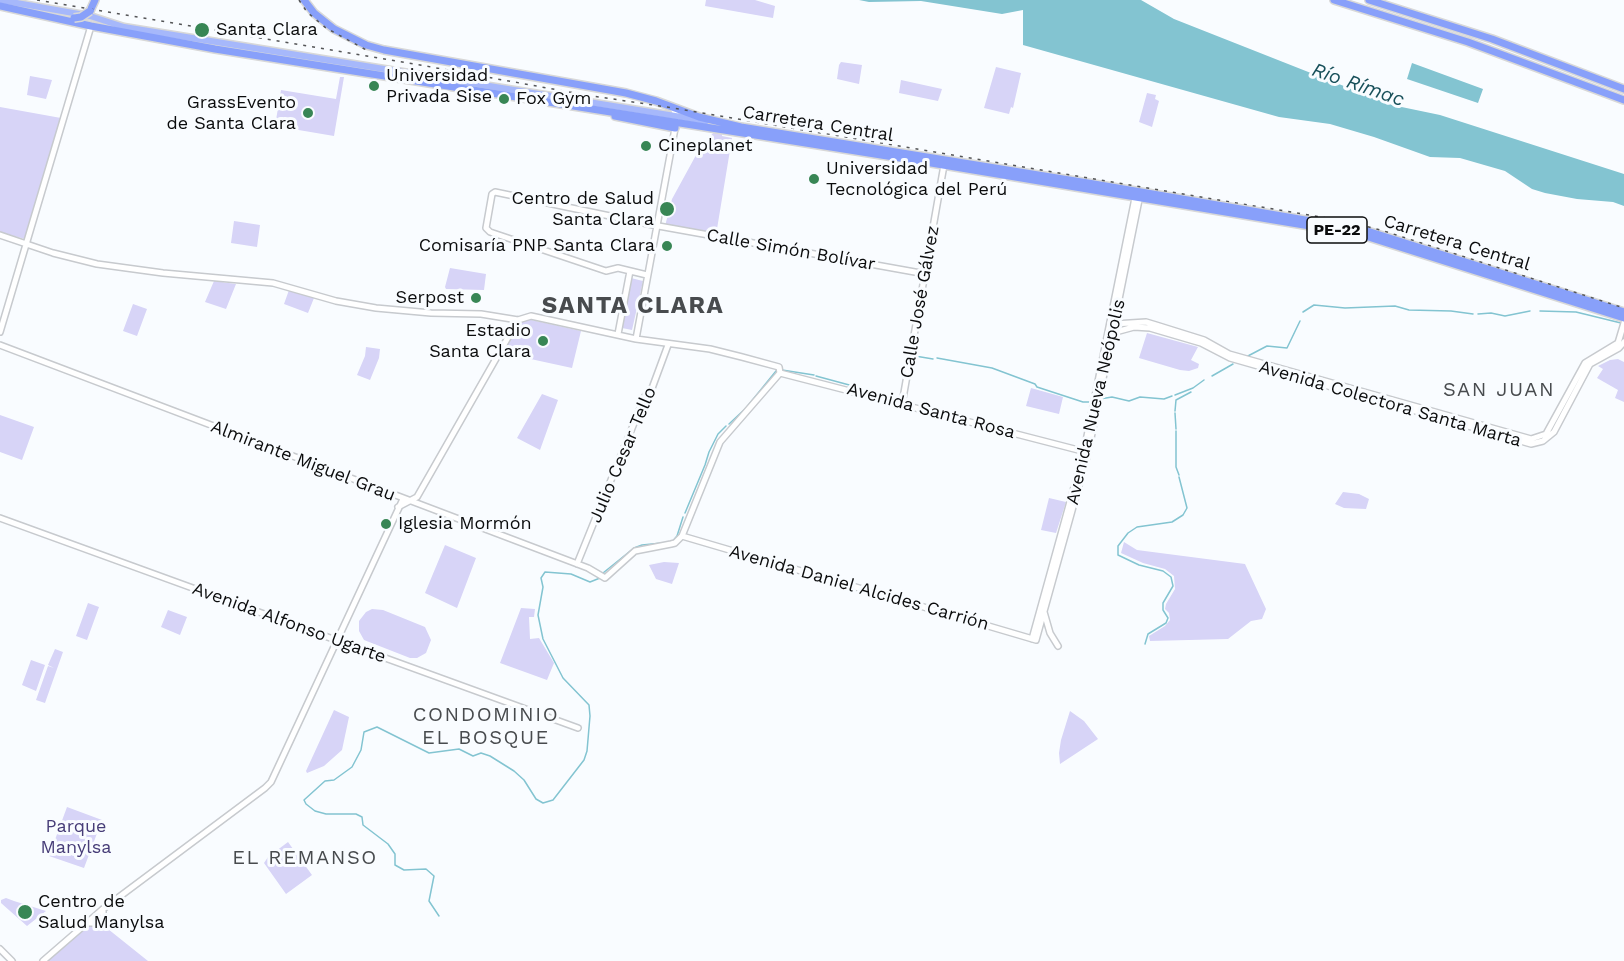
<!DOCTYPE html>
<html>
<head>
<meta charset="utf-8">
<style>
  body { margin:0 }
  canvas { display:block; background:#f9fcff }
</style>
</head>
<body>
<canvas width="1624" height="961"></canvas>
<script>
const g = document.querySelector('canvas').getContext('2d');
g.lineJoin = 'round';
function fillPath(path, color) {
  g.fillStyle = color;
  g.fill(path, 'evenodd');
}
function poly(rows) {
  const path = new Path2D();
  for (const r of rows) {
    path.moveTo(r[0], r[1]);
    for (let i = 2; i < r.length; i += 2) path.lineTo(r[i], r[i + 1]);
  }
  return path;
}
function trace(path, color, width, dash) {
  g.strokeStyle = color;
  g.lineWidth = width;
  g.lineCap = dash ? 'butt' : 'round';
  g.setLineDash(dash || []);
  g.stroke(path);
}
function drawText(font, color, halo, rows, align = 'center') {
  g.font = font + ' "Work Sans",sans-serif';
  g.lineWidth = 6;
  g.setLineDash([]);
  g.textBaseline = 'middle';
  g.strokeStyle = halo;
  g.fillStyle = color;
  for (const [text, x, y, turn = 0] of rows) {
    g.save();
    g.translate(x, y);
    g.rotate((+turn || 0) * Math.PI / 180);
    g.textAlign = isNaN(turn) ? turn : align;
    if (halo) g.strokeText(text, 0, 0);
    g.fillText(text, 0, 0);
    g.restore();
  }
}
fillPath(poly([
  [706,0,755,0,775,6,773,18,705,6],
  [841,62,862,65,859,84,837,79,839,65],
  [996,67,1021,73,1013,108,1011,107,1009,114,984,108],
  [30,76,52,80,46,99,27,95],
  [340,77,344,77,334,136,275,126,281,90,336,99],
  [901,80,942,89,938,101,899,93],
  [1147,93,1156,95,1155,99,1159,101,1152,127,1139,122],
  [0,107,61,118,25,239,0,232],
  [715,131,722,132,722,136,732,138,716,235,665,226,672,199,701,146],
  [234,221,260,225,257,247,231,243],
  [450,268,486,274,484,290,446,289,445,287],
  [631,278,643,281,632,330,622,328],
  [214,281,236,284,226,309,205,302],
  [289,290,314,298,308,313,284,304],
  [133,304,147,309,137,336,123,331],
  [527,319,581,331,572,368,503,353,502,351,518,324],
  [1147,333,1198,347,1191,360,1199,364,1198,368,1189,371,1180,370,1139,358],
  [366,347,380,349,379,358,370,380,357,375,365,356],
  [1618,359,1624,362,1624,402,1615,398,1618,390,1597,378,1603,369,1598,366,1610,360],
  [1031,388,1063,397,1059,414,1026,406],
  [542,394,558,400,540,450,517,438],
  [0,415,34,427,22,460,0,452],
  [1343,492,1359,494,1369,499,1366,509,1344,508,1335,504],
  [1049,498,1066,502,1056,533,1041,530],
  [1124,542,1137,550,1245,564,1266,609,1262,619,1251,621,1228,639,1150,641,1149,636,1165,626,1170,620,1169,613,1165,609,1166,604,1175,589,1174,576,1165,569,1143,563,1121,553],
  [445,545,476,558,457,608,425,593],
  [664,562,679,563,672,584,656,579,649,565],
  [88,603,99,607,87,640,76,636],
  [521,608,535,609,534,617,529,617,530,639,539,638,554,663,547,680,500,663],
  [372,609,383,610,425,627,431,640,426,653,417,658,410,658,364,640,359,631,359,621,366,612],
  [168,610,187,617,180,635,161,627],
  [55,649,63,652,45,703,36,700,48,666,54,668,48,665],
  [31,660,45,665,36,691,22,685],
  [334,710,349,717,342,750,324,766,307,773,306,771],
  [1070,711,1084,721,1098,739,1060,764,1059,753,1061,740],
  [67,807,102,820,84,868,49,856],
  [288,842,312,875,286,894,264,863,268,857],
  [6,898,14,901,46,911,27,926,1,903,1,900],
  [86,925,103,925,148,961,46,961,54,953,60,951,60,948]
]), '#d7d4f7');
fillPath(poly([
  [859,0,1141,0,1174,19,1392,105,1440,115,1624,174,1624,206,1613,202,1577,199,1545,193,1532,189,1505,171,1460,158,1430,157,1374,137,1330,124,1279,117,1023,45,1023,10,1002,14,921,1,869,2],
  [1412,63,1483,89,1478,103,1407,79]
]), '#83c4d1');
trace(poly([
  [1540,311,1576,312,1621,323],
  [1303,312,1314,305,1345,308,1395,306,1409,310,1451,311,1473,314],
  [1478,314,1491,313,1505,316,1530,311],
  [1246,357,1267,346,1287,348,1300,321],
  [937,358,992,368,1035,384,1037,387,1083,402,1093,402],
  [912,360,915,356,933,359],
  [782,370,814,375],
  [816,376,853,386],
  [1212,376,1233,364],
  [856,387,901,400],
  [1175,395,1193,388,1204,380],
  [1100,399,1112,397,1129,401,1140,397,1164,399,1172,396],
  [905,401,909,376],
  [1175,411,1176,400,1191,392],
  [1175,413,1176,429],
  [729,424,746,408,776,371],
  [1176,431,1176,467,1179,475],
  [685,513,705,465,709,452,718,434,726,426],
  [603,573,634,548,642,545,672,542,677,536,683,517],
  [1145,644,1148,634,1166,623,1168,618,1163,610,1163,603,1173,586,1171,577,1163,571,1139,565,1118,555,1118,546,1128,533,1137,527,1172,522,1183,515,1187,508,1179,477],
  [439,916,429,901,434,876,426,869,404,870,395,865,395,854,388,844,363,825,362,817,356,814,326,814,315,811,306,804,304,800,325,781,334,780,352,767,361,750,364,732,377,727,429,753,459,749,473,756,481,753,490,756,514,771,524,780,536,799,543,803,553,800,584,760,587,751,590,716,589,705,563,678,543,639,538,615,543,587,541,578,545,572,571,574,590,582,600,578]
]), '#83c4d1', 1.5);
const tertiary = poly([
  [0,235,53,253,97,264,163,273,273,283,336,301,376,308,431,313,481,314,518,320,531,316,636,339,710,349,742,357,779,367,780,373],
  [647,275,618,268,606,271,490,232,486,228,492,194,495,192,653,225,926,274],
  [1114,324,1146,322,1156,325,1204,340,1229,354,1531,439,1546,434,1585,363,1618,343,1624,323],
  [0,332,91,26],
  [1112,333,1134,327,1150,328,1201,343,1230,358,1531,444,1543,441,1554,432,1590,364,1619,348,1624,342],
  [618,334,630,271],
  [636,339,676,123,677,117,673,108],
  [0,345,588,568,605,578,635,551,671,544,675,543,682,536,720,442,780,373],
  [780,373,1086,452],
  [902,404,944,165],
  [398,507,417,497,518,320],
  [0,518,578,728],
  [682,536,1036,640,1088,453,1140,195],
  [577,564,645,396,649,395,651,391,668,345],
  [1044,612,1050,633,1058,646],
  [1032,639,1084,451,1136,193],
  [88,923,103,923,103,909],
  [0,949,12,961],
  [43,961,103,909,265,788,271,782,403,499]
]);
const primary = poly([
  [0,0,90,16,124,27,706,121]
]);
const trunk = poly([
  [304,0,314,13,334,29,366,45,384,50,626,93,656,101,699,117,741,127,1094,184,1364,230,1624,312],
  [1334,0,1468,42,1624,100],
  [1369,0,1492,39,1624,89],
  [0,6,91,26,215,49,925,162,1334,230,1362,235,1624,318],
  [90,11,95,0],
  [615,116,675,128]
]);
trace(tertiary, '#c7cace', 8);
trace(primary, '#d8d8d8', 9);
trace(trunk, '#d8d8d8', 10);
trace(tertiary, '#fff', 5);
trace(primary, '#a6b8fb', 6);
trace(trunk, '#88a0fa', 7);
trace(poly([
  [37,0,420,65,586,95,673,108,1350,222,1384,231,1624,308],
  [299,0,307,12,326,28,370,52]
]), '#545557', 1.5, [3, 6]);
const trunkBridge = poly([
  [74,18,81,17,90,11]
]);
trace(trunkBridge, '#d8d8d8', 10, []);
trace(trunkBridge, '#88a0fa', 7);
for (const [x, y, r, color] of [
  [202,30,8,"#388655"],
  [374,86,6,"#388655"],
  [504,99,6,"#388655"],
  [308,113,6,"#388655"],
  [646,146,6,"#388655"],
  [814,179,6,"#388655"],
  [667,209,8,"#388655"],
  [667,246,6,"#388655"],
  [476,298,6,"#388655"],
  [543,341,6,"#388655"],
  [386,524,6,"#388655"],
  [25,912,8,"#388655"]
]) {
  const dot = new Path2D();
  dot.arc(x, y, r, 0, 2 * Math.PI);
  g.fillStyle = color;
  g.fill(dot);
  trace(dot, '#f9fcff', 2);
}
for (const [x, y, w] of [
  [1337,230,60]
]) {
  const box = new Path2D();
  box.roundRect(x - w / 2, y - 13, w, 26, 4.5);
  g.fillStyle = '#f9fcff';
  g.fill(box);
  trace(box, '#0b0c0d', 1.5);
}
drawText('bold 16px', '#0b0c0d', null, [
  ["PE-22",1337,230]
]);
drawText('18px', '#0b0c0d', '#f9fcff', [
  ["Santa Clara",216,30],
  ["Universidad",386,76],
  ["Privada Sise",386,97],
  ["Fox Gym",516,99],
  ["GrassEvento",296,103,"right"],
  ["de Santa Clara",296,124,"right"],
  ["Cineplanet",658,146],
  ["Universidad",826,169],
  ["Tecnológica del Perú",826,190],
  ["Centro de Salud",654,199,"right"],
  ["Santa Clara",654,220,"right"],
  ["Comisaría PNP Santa Clara",655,246,"right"],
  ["Serpost",464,298,"right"],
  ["Estadio",531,331,"right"],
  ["Santa Clara",531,352,"right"],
  ["Iglesia Mormón",398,524],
  ["Centro de",38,902],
  ["Salud Manylsa",38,923]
], 'left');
drawText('18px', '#0b0c0d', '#f9fcff', [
  ["Carretera Central",818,124,9],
  ["Carretera Central",1457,243,17],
  ["Calle Simón Bolívar",791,250,10],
  ["Calle José Gálvez",920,302,-80],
  ["Avenida Nueva Neópolis",1096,402,-77],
  ["Avenida Colectora Santa Marta",1390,404,16],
  ["Avenida Santa Rosa",931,411,15],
  ["Julio Cesar Tello",623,455,-67],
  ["Almirante Miguel Grau",303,461,21],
  ["Avenida Daniel Alcides Carrión",859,588,16],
  ["Avenida Alfonso Ugarte",289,623,20]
]);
drawText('18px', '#473d78', '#f9fcff', [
  ["Parque",76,827],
  ["Manylsa",76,848]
]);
drawText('italic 20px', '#18505a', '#f9fcff', [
  ["Río Rímac",1358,85,19]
]);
g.letterSpacing = '1.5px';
drawText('20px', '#484b4e', '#f9fcff', [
  ["SAN JUAN",1499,390],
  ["CONDOMINIO",486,715],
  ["EL BOSQUE",486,738],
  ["EL REMANSO",305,858]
]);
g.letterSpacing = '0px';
g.letterSpacing = '1.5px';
drawText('bold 24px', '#484b4e', '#f9fcff', [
  ["SANTA CLARA",633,306]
]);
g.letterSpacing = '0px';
</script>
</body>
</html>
